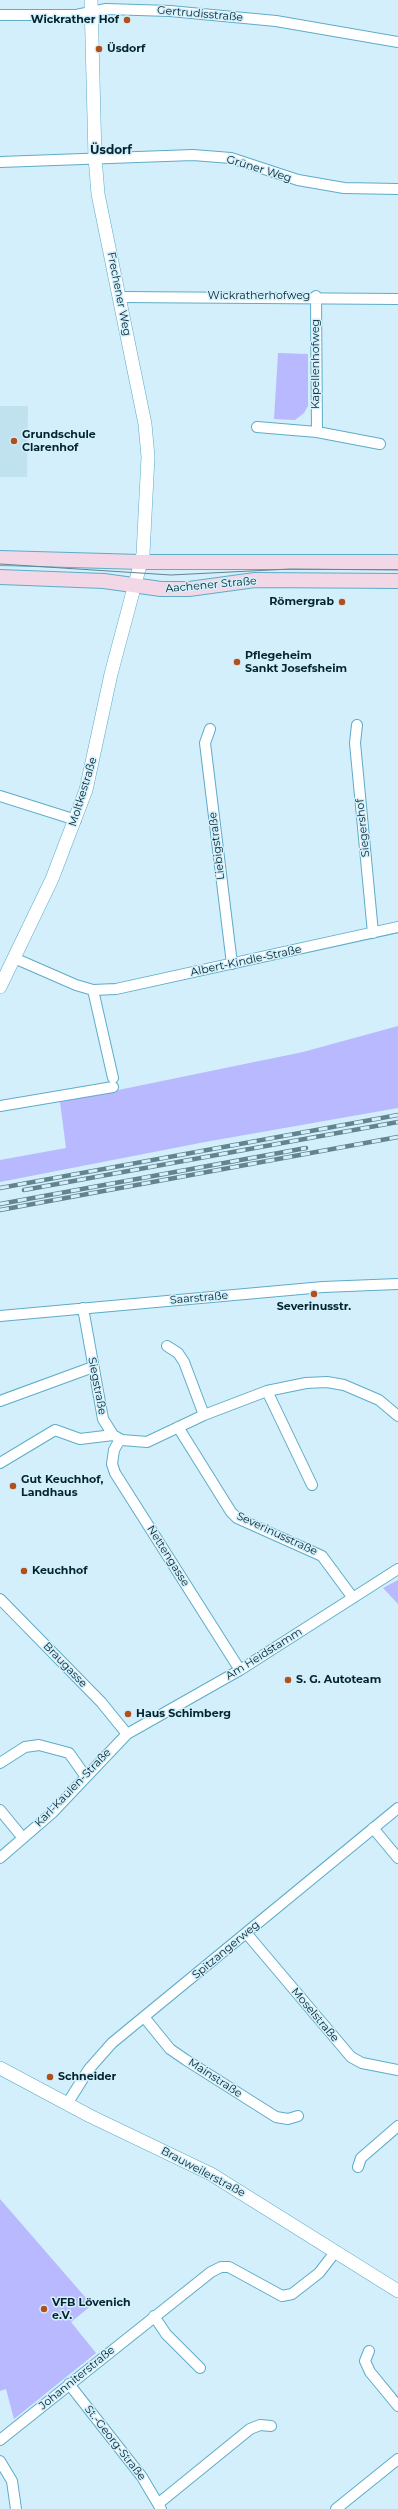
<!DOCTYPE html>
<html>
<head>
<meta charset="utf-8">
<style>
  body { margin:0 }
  canvas { display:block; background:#d2effb }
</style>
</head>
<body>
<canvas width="398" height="2509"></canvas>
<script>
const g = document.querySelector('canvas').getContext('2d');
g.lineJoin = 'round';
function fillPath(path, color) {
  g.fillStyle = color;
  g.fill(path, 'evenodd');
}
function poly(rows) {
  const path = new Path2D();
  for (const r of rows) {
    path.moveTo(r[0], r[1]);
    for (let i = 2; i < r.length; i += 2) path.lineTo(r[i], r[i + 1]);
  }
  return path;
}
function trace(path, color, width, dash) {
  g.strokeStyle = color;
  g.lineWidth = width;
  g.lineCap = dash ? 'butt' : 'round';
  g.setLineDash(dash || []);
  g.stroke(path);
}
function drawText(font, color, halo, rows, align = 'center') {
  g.font = font + ' Montserrat,sans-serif';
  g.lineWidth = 3;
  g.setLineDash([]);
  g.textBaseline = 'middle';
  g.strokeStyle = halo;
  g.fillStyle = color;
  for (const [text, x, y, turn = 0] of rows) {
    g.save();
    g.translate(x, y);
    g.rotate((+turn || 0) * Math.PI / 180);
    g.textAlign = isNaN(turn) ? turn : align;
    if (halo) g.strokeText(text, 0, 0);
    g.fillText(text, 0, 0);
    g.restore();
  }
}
fillPath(poly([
  [0,406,28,406,27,477,0,477]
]), '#c0e1ee');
fillPath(poly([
  [278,353,308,354,308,406,304,413,295,420,274,419],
  [398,1026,398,1108,205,1142,0,1182,0,1160,66,1148,60,1102,303,1052],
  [398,1580,398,1604,383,1588],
  [0,2199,92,2305,71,2322,96,2353,14,2419,6,2389,0,2391]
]), '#b9b9ff');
const minor = poly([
  [0,15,76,15,106,9,170,11,276,21,398,42],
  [0,162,193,155,231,158,298,180,344,188,398,189],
  [316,296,317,432],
  [120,297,398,299],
  [257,427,317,432,380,444],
  [357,725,355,743,373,933],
  [210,729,205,743,232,964],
  [0,796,76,820],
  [14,958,76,985,93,990,116,989,398,927],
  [93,990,113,1078],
  [0,1106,113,1087],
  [83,1308,103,1419,113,1435,122,1440,147,1442,204,1415,267,1391,306,1383,327,1382,344,1385,379,1400,398,1416],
  [0,1316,323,1287,398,1284],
  [167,1346,178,1353,184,1362,204,1415],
  [267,1391,312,1485],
  [0,1401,93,1367],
  [178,1427,231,1512,237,1518,322,1556,353,1598],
  [120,1439,114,1450,112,1464,115,1473,240,1670],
  [0,1463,55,1430,80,1439,113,1435],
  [0,1599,101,1702,127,1734],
  [0,1763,25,1747,39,1745,69,1753,86,1777],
  [0,1810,23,1838],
  [373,1828,398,1858],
  [0,1858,52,1813,127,1734,240,1670,398,1569],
  [247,1934,351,2057,362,2063,398,2070],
  [144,2017,170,2049,186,2060,276,2117,288,2119,298,2116],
  [67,2104,89,2069,112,2043,398,1808],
  [358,2167,361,2158,398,2126],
  [154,2316,166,2334,200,2368],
  [369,2351,365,2361,370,2372,398,2406],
  [69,2384,142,2477,161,2509],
  [0,2440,211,2272,221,2267,229,2267,282,2296,292,2294,319,2273,336,2251],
  [0,2461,12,2481,16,2509],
  [159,2503,250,2429,260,2425,271,2426],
  [336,2509,398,2459]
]);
const tertiary = poly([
  [0,987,52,879,86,790,111,674,143,554,148,457,145,424,98,194,95,157,91,0],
  [0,2068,90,2116,211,2174,398,2291]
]);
const secondary = poly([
  [0,558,141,562,398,562],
  [0,577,104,581,161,589,189,589,255,580,398,581]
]);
trace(minor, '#5eacc8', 12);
trace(tertiary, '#5eacc8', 14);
trace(secondary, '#5eacc8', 16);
trace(minor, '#fff', 10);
trace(tertiary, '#fff', 13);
trace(secondary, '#f2d7e7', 14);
trace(poly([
  [0,564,171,575,290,569,398,570]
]), '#63838f', 1);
const rail = poly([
  [0,1188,398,1115],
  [24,1190,398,1122],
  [0,1204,306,1148],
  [0,1210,398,1137]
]);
trace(rail, '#63838f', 4.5);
trace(rail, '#d2effb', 3, [9]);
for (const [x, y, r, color] of [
  [127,20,4,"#b34f1c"],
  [99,49,4,"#b34f1c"],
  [14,441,4,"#b34f1c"],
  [342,602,4,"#b34f1c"],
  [237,662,4,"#b34f1c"],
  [314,1294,4,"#b34f1c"],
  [13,1486,4,"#b34f1c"],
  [24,1571,4,"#b34f1c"],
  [288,1680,4,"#b34f1c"],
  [128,1714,4,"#b34f1c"],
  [50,2077,4,"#b34f1c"],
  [44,2309,4,"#b34f1c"]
]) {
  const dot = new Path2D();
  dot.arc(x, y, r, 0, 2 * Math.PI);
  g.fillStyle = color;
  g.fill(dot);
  trace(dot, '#d2effb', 1.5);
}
drawText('11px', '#02242f', '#d2effb', [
  ["Gertrudisstraße",200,14,5],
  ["Grüner Weg",259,169,17],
  ["Frechener Weg",119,294,79],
  ["Wickratherhofweg",259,296],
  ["Kapellenhofweg",316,364,-90],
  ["Aachener Straße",211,585,-5],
  ["Moltkestraße",83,792,-73],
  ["Siegershof",363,828,-96],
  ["Liebigstraße",217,846,-97],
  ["Albert-Kindle-Straße",246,961,-12],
  ["Saarstraße",199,1298,-5],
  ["Siegstraße",97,1386,79],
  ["Severinusstraße",277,1534,25],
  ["Nettengasse",168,1556,58],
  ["Am Heidstamm",264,1654,-32],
  ["Braugasse",65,1665,46],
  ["Karl-Kaulen-Straße",73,1788,-46],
  ["Spitzangerweg",226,1950,-40],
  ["Moselstraße",315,2015,50],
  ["Mainstraße",215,2078,33],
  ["Brauweilerstraße",203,2172,28],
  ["Johanniterstraße",77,2378,-39],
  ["St.-Georg-Straße",115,2443,52]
]);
drawText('bold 11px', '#02242f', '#d2effb', [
  ["Wickrather Hof",119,20,"right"],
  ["Üsdorf",107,49],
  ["Grundschule",22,435],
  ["Clarenhof",22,448],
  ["Römergrab",334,602,"right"],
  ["Pflegeheim",245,656],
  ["Sankt Josefsheim",245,669],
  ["Severinusstr.",314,1307,"center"],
  ["Gut Keuchhof,",21,1480],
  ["Landhaus",21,1493],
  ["Keuchhof",32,1571],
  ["S. G. Autoteam",296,1680],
  ["Haus Schimberg",136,1714],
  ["Schneider",58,2077],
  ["VFB Lövenich",52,2303],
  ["e.V.",52,2316]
], 'left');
drawText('bold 12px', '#02242f', '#d2effb', [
  ["Üsdorf",111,150]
]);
</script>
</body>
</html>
